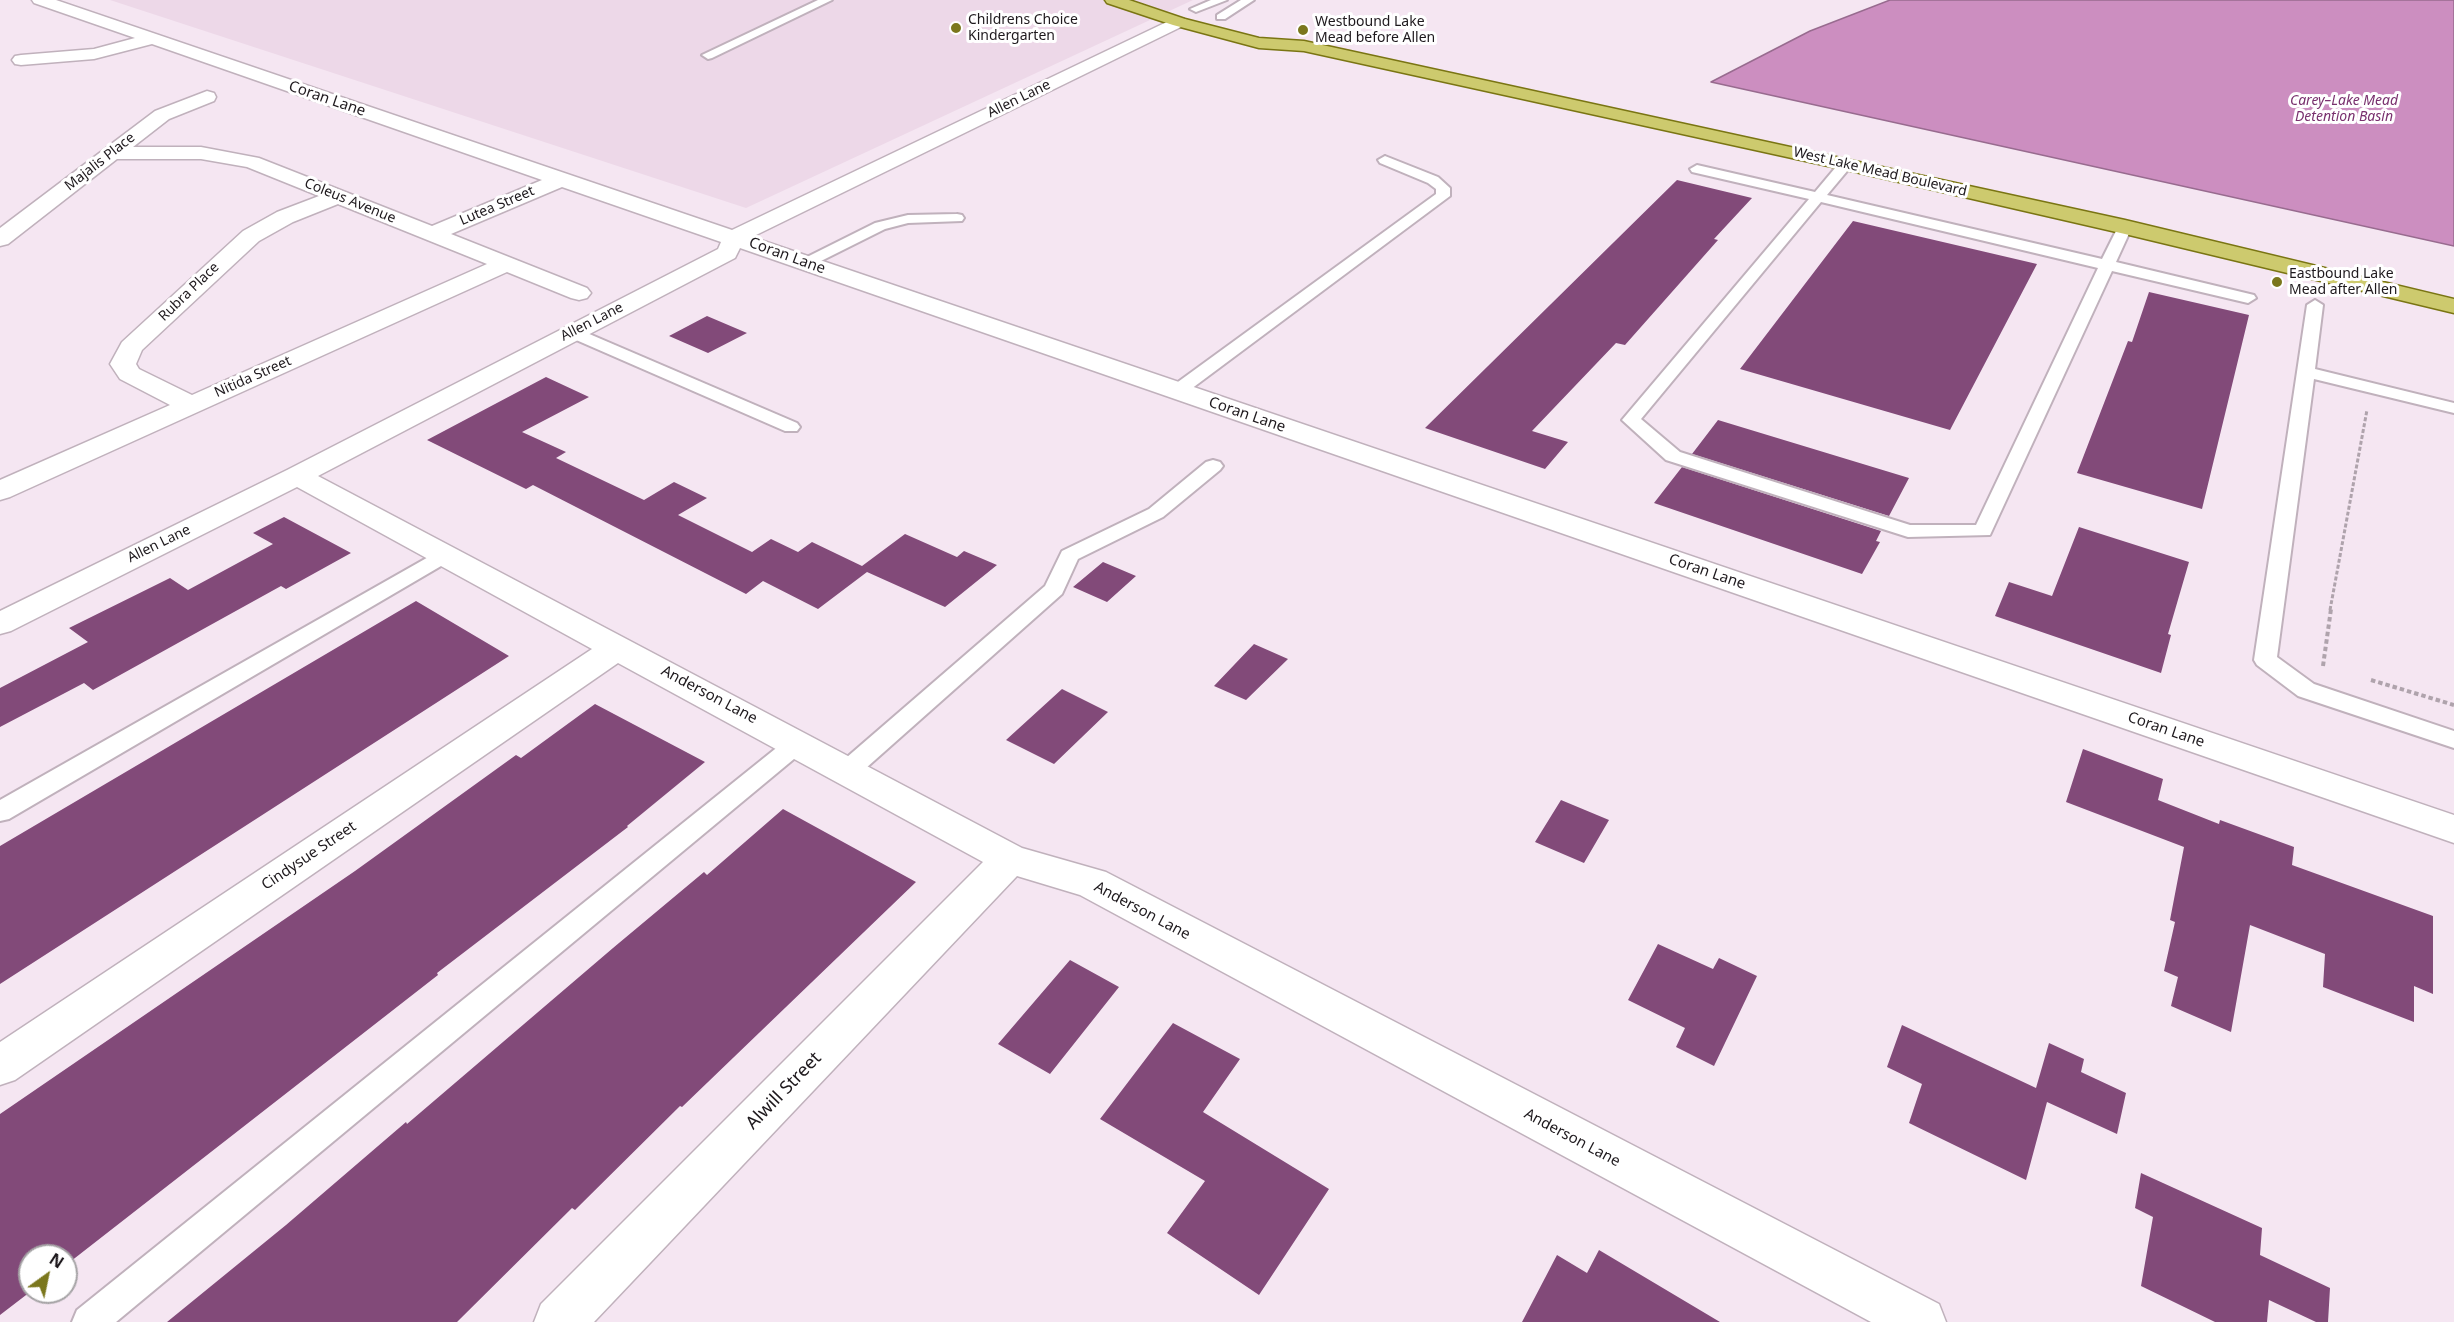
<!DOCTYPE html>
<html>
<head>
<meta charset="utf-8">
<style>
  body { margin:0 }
  #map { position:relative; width:2454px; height:1322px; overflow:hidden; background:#f5e6f2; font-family:"Noto Sans",sans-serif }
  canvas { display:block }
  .north { position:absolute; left:18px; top:1244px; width:60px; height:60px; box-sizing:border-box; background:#fff; border:2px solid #a5a3a5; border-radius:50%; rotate:33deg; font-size:16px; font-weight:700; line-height:24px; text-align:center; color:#1e191d }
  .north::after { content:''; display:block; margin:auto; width:21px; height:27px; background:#7b771d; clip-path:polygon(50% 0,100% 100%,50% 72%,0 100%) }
</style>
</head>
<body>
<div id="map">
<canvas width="2454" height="1322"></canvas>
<div class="north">N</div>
</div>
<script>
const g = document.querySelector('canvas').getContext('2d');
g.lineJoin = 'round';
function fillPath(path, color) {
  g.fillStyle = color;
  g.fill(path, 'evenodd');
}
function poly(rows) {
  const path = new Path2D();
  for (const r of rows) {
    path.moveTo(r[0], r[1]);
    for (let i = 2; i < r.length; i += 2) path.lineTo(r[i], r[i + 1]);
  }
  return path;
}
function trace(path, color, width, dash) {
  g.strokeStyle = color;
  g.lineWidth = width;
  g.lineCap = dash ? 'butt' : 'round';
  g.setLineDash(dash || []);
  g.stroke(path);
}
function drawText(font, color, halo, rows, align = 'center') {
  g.font = font + ' "Noto Sans",sans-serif';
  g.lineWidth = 6;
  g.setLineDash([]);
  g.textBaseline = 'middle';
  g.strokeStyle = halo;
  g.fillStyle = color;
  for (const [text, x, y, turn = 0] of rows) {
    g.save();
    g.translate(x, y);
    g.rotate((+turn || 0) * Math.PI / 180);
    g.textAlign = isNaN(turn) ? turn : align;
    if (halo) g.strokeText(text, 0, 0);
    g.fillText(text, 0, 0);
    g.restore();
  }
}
fillPath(poly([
  [110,0,1193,0,746,208]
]), '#edd8e8');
const water = poly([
  [1890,0,2454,0,2454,246,1711,82,1810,31,1890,0]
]);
fillPath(water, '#cc8ec0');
trace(water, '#986b8f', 1.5);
fillPath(poly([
  [1677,180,1752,198,1714,239,1718,240,1625,345,1616,343,1532,431,1568,442,1545,469,1425,428],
  [1853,221,2037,264,1950,430,1740,369],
  [2149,292,2249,315,2202,509,2077,473,2128,341,2132,342],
  [707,316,747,333,708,353,669,336],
  [546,377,589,397,522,432,566,452,556,458,644,500,674,482,707,498,678,515,752,552,771,539,798,552,812,542,862,566,905,534,957,557,964,551,997,565,945,607,867,572,818,609,763,581,746,594,533,485,526,489,427,440],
  [1718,420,1909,478,1889,516,1692,454],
  [1682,467,1881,531,1876,541,1880,542,1862,574,1654,503],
  [284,517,351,553,286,589,281,586,93,690,84,683,0,727,0,688,88,642,69,628,170,578,188,590,273,544,253,533],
  [2079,527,2189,562,2168,634,2171,635,2161,673,1995,616,2009,582,2052,596],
  [1103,562,1136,576,1107,602,1073,587],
  [416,601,509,656,0,984,0,846],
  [1254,644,1288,659,1246,700,1214,686],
  [1062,689,1108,712,1054,764,1006,740],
  [595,704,705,762,627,826,628,827,437,973,438,975,66,1265,66,1256,30,1256,30,1292,0,1315,0,1114,355,871,516,755,521,758],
  [2083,749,2163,779,2158,800,2219,824,2220,820,2294,847,2292,865,2433,916,2433,994,2414,986,2414,1022,2323,987,2325,954,2250,925,2231,1032,2171,1006,2178,977,2164,971,2175,922,2170,920,2184,847,2066,802],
  [1561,800,1609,820,1584,863,1535,842],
  [783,809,916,882,682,1107,680,1106,575,1210,572,1208,457,1322,167,1322,286,1225,406,1122,407,1124,613,948,704,872,707,875],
  [1658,944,1713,969,1719,958,1757,976,1714,1066,1676,1047,1685,1028,1628,1000],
  [1070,960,1119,987,1050,1074,998,1044],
  [1173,1023,1240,1059,1203,1112,1329,1189,1259,1295,1167,1233,1205,1181,1100,1119],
  [1902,1025,2036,1088,2049,1043,2084,1059,2081,1072,2126,1093,2117,1134,2047,1102,2026,1180,1909,1123,1922,1084,1887,1067],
  [2141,1173,2262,1228,2260,1255,2330,1288,2328,1322,2316,1322,2269,1300,2267,1322,2215,1322,2141,1286,2153,1217,2135,1208],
  [1599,1250,1720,1322,1522,1322,1557,1255,1587,1273]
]), '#824a79');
const service = poly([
  [818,0,832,0,712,58,708,59,702,55,818,0],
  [1211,0,1227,0,1196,12,1190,9,1211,0],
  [1241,0,1254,0,1225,19,1217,19,1217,15,1241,0],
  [1385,156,1438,177,1450,188,1450,196,1183,395,1171,395,1168,391,1171,387,1436,194,1436,189,1428,183,1380,163,1378,160,1385,156],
  [1846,160,1853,164,1827,195,2102,259,2118,227,2125,223,2132,227,2116,262,2254,295,2256,298,2248,303,2112,271,1990,535,1908,537,1666,460,1622,420,1809,199,1692,172,1690,169,1697,165,1815,192,1841,161,1846,160],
  [1821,202,2098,268,1976,525,1910,525,1680,452,1641,419,1821,202],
  [957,214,962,215,964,218,962,221,908,223,885,229,811,266,806,268,798,263,801,260,875,223,908,215,957,214],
  [2315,300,2323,305,2315,369,2454,403,2454,413,2314,379,2277,657,2314,684,2454,731,2454,748,2298,696,2257,665,2254,660,2307,305,2315,300],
  [573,327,797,423,800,427,797,431,785,431,567,336,565,332,573,327],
  [1213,460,1220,462,1223,466,1220,470,1163,517,1078,559,1062,594,857,776,848,779,839,776,836,770,839,764,1045,586,1062,551,1149,509,1206,462,1213,460],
  [446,549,453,551,456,555,453,559,9,819,0,821,0,800,439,551,446,549],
  [798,734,806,737,810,743,806,749,116,1322,72,1322,77,1310,790,737,798,734]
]);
const minor = poly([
  [32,0,56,0,732,230,1173,19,1185,19,1187,22,1185,25,752,237,2454,815,2454,843,740,248,735,258,318,476,1022,848,1106,872,1939,1304,1946,1322,1871,1322,1080,895,1017,876,594,1322,534,1322,541,1304,983,862,618,663,15,1080,0,1085,0,1042,592,649,297,487,11,631,0,634,0,611,287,470,718,249,721,242,562,187,451,234,587,288,591,293,587,298,579,300,571,298,507,272,10,497,0,500,0,480,170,405,120,379,110,364,122,342,243,231,277,212,319,196,247,167,201,159,117,159,8,244,0,246,0,228,155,111,207,91,214,93,216,97,214,101,169,119,133,147,201,147,259,158,432,226,542,180,152,44,94,59,21,65,15,64,12,60,15,56,21,55,94,49,135,38,34,3,32,0],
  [338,204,487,264,192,395,139,369,136,364,142,350,259,241,293,222,338,204]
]);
const primary = poly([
  [1105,0,1129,0,1185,19,1259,38,1304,41,2125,220,2454,299,2454,313,2125,234,1851,171,1304,51,1259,48,1173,25,1107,3,1105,0]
]);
trace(service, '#c0b1bc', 4);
trace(minor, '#c0b1bc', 3);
trace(primary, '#7a7513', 3);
trace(poly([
  [2330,610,2367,410]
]), '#afa3ac', 3, [4, 2]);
trace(poly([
  [2323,666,2331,609],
  [2371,680,2454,705]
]), '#afa3ac', 4, [4.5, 3]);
fillPath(service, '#fff');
fillPath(minor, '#fff');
fillPath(primary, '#cdca6e');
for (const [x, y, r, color] of [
  [956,28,6,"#7b771d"],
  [1303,30,6,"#7b771d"],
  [2277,282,6,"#7b771d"]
]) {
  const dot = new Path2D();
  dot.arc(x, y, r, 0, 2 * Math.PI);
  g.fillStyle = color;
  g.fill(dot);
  trace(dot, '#fff', 2);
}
drawText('14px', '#1e191d', '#fff', [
  ["Childrens Choice",968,20],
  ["Kindergarten",968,36],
  ["Westbound Lake",1315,22],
  ["Mead before Allen",1315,38],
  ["Eastbound Lake",2289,274],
  ["Mead after Allen",2289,290]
], 'left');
drawText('14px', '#1e191d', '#fff', [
  ["Allen Lane",1019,99,-26],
  ["Majalis Place",100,162,-38],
  ["West Lake Mead Boulevard",1880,172,13],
  ["Coleus Avenue",350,201,22],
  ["Lutea Street",497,206,-23],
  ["Rubra Place",189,292,-44],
  ["Allen Lane",592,322,-27],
  ["Nitida Street",253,377,-24],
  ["Allen Lane",159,544,-26]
]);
drawText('italic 14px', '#79306e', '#fff', [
  ["Carey–Lake Mead",2344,101],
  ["Detention Basin",2344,117]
]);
drawText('15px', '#1e191d', '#fff', [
  ["Coran Lane",327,99,19],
  ["Coran Lane",787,256,20],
  ["Coran Lane",1247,415,19],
  ["Coran Lane",1707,572,19],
  ["Anderson Lane",709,695,28],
  ["Coran Lane",2166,730,19],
  ["Cindysue Street",309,856,-34],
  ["Anderson Lane",1142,911,28],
  ["Anderson Lane",1572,1138,28]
]);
drawText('18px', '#1e191d', '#fff', [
  ["Alwill Street",784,1091,-46]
]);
</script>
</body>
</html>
